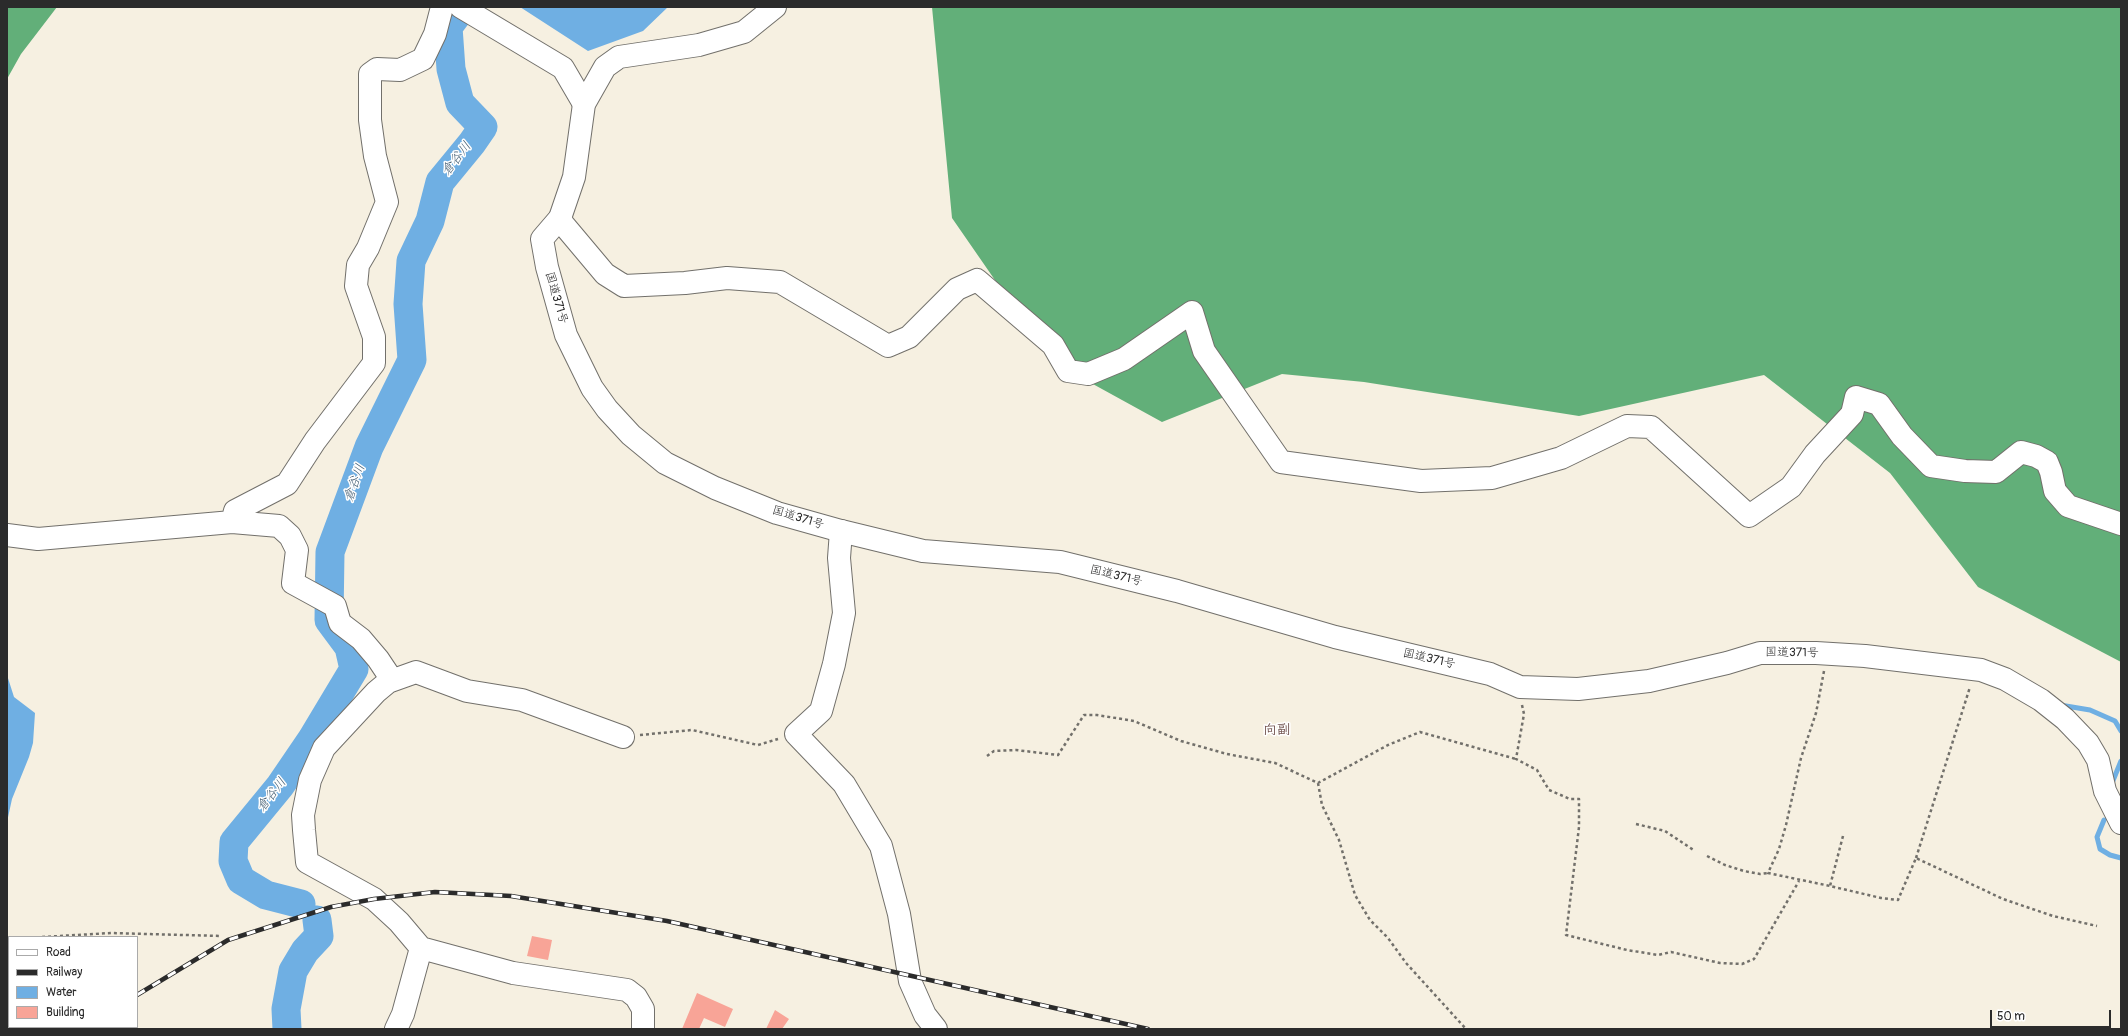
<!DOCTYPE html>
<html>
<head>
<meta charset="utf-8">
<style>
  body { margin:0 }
  #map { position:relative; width:2128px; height:1036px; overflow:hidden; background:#f6f0e1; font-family:Pangolin,sans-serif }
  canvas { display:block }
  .frame { position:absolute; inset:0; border:8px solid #2b2b2b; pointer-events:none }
  .legend { position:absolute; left:8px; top:936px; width:130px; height:92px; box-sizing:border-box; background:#fff; border:1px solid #aaa; margin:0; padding:5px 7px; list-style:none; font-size:12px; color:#2b2b2b }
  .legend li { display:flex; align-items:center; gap:8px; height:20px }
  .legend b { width:20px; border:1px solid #aaa }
  .scale { position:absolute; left:1990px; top:1010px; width:121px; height:18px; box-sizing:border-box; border:2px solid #2b2b2b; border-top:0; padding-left:5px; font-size:12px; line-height:14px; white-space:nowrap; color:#2b2b2b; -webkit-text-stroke:3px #fff; paint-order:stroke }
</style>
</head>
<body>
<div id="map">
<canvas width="2128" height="1036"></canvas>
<div class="frame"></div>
<ul class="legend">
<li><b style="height:5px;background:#fff"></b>Road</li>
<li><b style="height:5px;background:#2b2b2b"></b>Railway</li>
<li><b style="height:11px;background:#6fafe3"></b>Water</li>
<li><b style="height:11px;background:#f8a497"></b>Building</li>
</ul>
<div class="scale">50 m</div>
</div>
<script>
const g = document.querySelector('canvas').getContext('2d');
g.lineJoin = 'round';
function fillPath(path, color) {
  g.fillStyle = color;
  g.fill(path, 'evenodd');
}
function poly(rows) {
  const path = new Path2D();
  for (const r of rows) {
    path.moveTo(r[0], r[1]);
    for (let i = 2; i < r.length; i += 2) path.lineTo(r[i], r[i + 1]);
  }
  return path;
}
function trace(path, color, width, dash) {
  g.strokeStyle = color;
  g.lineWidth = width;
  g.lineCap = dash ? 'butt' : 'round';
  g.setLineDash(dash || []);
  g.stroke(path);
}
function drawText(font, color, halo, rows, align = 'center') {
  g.font = font + ' Pangolin,"Klee One",sans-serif';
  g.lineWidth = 3;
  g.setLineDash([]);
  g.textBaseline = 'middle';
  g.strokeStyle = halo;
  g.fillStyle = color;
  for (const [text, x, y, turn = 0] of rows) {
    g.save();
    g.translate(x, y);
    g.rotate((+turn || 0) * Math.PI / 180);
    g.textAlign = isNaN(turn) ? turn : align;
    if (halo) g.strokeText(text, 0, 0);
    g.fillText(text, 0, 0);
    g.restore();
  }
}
fillPath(poly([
  [7,7,57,7,21,54,7,79],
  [932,7,2121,7,2121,662,1978,587,1890,473,1764,375,1579,416,1364,382,1282,374,1162,422,1051,361,952,218]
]), '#62af79');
fillPath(poly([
  [520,7,668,7,643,31,588,51],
  [7,675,14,697,35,713,33,743,29,757,12,799,7,822]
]), '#6fafe3');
trace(poly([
  [2060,705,2090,710,2115,721,2121,731],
  [2112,783,2121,761],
  [2104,820,2097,837,2100,849,2110,855,2121,858]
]), '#6fafe3', 5);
trace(poly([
  [301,904,266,895,241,880,233,861,234,842,280,786,312,739,354,669,349,647,329,620,330,552,369,447,412,360,408,304,411,261,430,221,440,182,472,143,483,127,460,103,451,69,448,27,457,15],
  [287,1029,286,1009,293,971,305,951,319,936,317,920]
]), '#6fafe3', 29);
fillPath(poly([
  [532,936,552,940,548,960,527,956],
  [697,993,733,1009,725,1027,704,1018,699,1029,682,1029],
  [775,1010,789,1019,782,1029,766,1029]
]), '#f8a497');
const minor = poly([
  [461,7,563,68,584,104],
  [560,218,563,224,605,274,624,286,685,283,727,278,780,282,888,346,909,337,957,289,977,280,1053,345,1068,371,1088,374,1124,359,1192,312,1204,351,1281,462,1421,481,1492,478,1561,458,1627,426,1651,427,1749,516,1791,487,1815,454,1852,414,1856,397,1879,404,1902,436,1931,466,1965,471,1996,472,2021,452,2036,456,2047,462,2051,472,2055,491,2068,506,2121,524],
  [232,522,235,511,287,484,315,441,374,363,374,337,356,286,358,265,368,248,387,202,375,156,370,120,370,74,377,69,400,70,423,59,435,34,442,7],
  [841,531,839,558,844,613,834,664,821,711,796,734,844,784,881,846,899,914,910,981,925,1015,936,1029],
  [7,535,38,539,232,522,279,526,290,536,297,550,293,583,335,606,340,623,361,639,378,659,392,680],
  [623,737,522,700,467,691,416,672,388,682,376,692,324,748,310,780,303,815,304,830,307,862,374,899,399,922,421,948,513,973,627,990,636,997,643,1009,643,1029],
  [396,1029,403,1014,421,948]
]);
const highway = poly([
  [775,7,744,32,699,45,619,57,605,67,584,104,574,177,560,218,542,239,547,267,566,335,592,388,607,409,631,435,665,463,715,488,777,513,841,531,923,551,1060,562,1177,591,1335,637,1490,674,1520,687,1578,689,1649,681,1727,663,1760,653,1816,653,1865,656,1981,670,2005,679,2041,700,2065,719,2088,743,2098,760,2105,791,2121,823]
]);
trace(minor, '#72706b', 24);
trace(highway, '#72706b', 24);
trace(poly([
  [1824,671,1816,713,1801,758,1786,825,1779,849,1768,873,1830,886],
  [1522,705,1524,714,1516,759,1537,770,1549,790,1570,799,1579,799,1579,827,1566,935,1627,950,1658,955,1671,952,1720,963,1742,964,1754,959,1799,881],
  [640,735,692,730,758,745,778,739],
  [987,756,994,751,1016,750,1058,755,1084,715,1097,715,1134,721,1181,741,1227,754,1275,763,1318,783,1388,745,1420,732,1516,759],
  [1318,783,1322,805,1339,840,1355,895,1370,920,1388,938,1406,963,1466,1029],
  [1636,824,1665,831,1695,851],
  [1843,836,1830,886,1881,898,1898,900,1916,858,2003,899,2053,916,2097,926],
  [1707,856,1725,865,1744,871,1760,874,1768,873],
  [1916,858,1970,687],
  [42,937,111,933,221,936],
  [7,942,9,941]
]), '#72706b', 2.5, [3, 3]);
trace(minor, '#fff', 22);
trace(highway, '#fff', 22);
const rail = poly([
  [137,995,228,940,331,907,374,899,435,892,511,896,667,921,1148,1029],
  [93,1029,95,1027]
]);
trace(rail, '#2b2b2b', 4.5);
trace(rail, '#fff', 3, [9]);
drawText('12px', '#2b2b2b', '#fff', [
  ["国道371号",556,298,74],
  ["国道371号",798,518,17],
  ["国道371号",1116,576,14],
  ["国道371号",1792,653,1],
  ["国道371号",1429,659,13]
]);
drawText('italic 13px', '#466075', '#fff', [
  ["倉谷川",457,159,-52],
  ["倉谷川",355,483,-70],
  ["倉谷川",272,795,-52]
]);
drawText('bold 14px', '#735551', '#fff', [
  ["向副",1277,730]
]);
</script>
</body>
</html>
